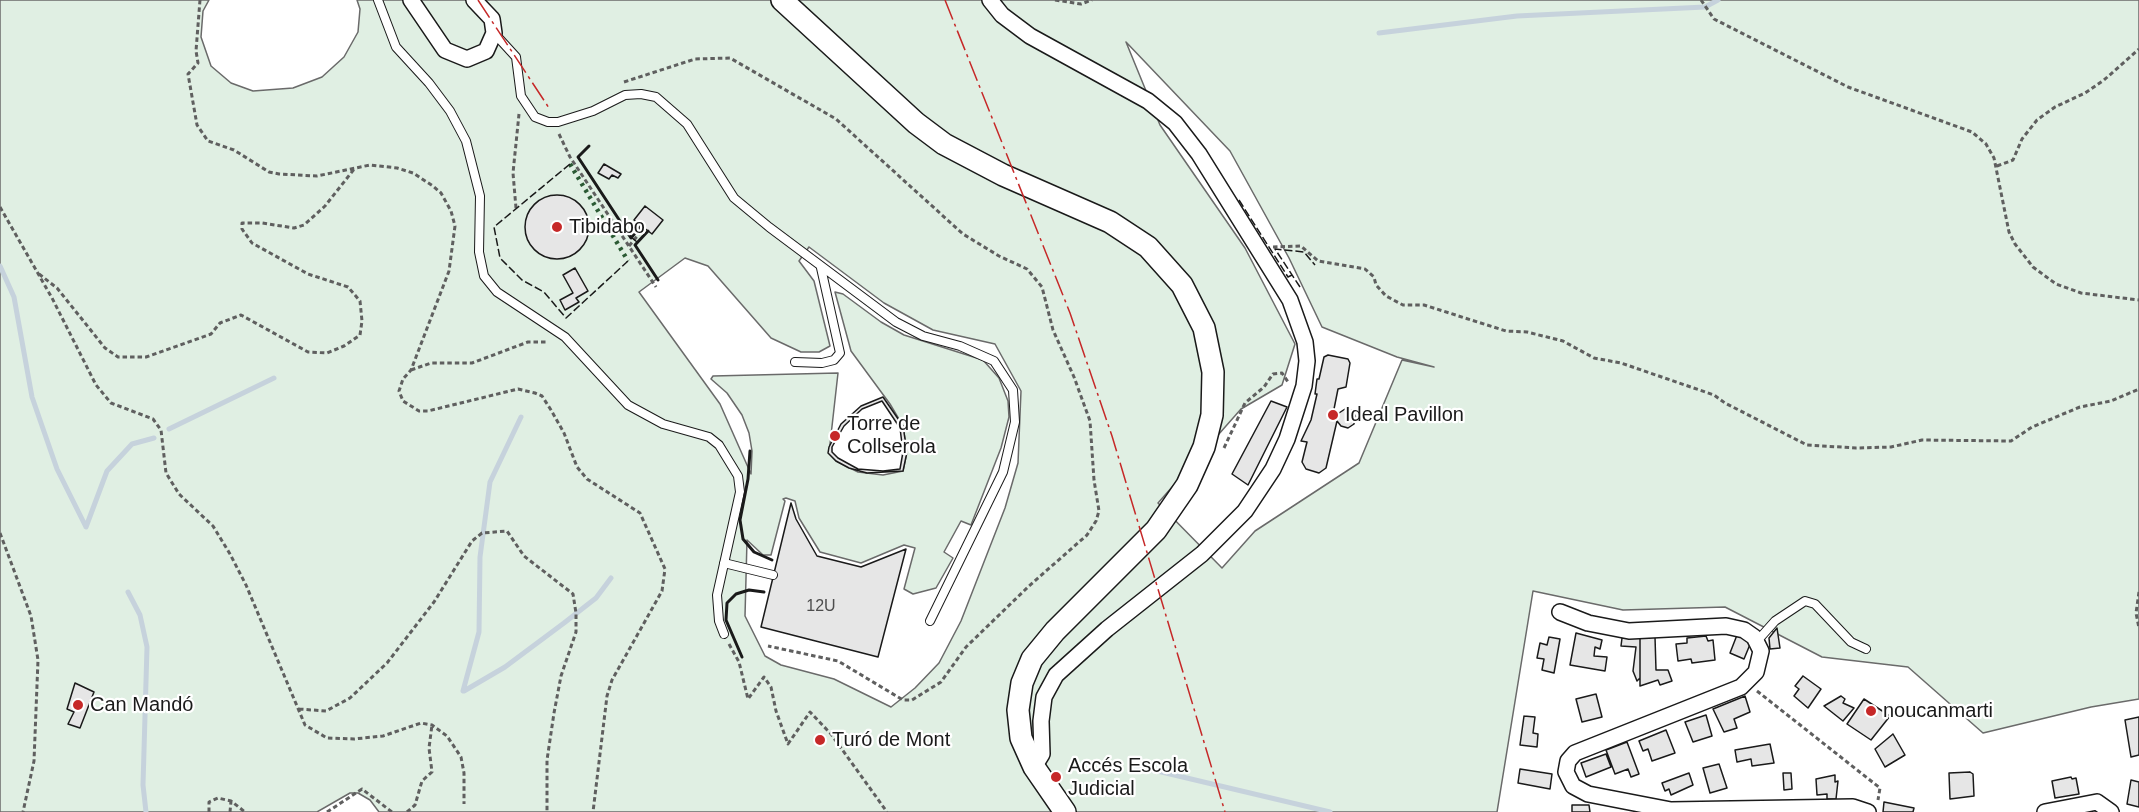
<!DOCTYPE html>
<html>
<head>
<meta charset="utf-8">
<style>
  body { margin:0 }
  canvas { display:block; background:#fff }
</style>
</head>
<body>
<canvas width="2139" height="812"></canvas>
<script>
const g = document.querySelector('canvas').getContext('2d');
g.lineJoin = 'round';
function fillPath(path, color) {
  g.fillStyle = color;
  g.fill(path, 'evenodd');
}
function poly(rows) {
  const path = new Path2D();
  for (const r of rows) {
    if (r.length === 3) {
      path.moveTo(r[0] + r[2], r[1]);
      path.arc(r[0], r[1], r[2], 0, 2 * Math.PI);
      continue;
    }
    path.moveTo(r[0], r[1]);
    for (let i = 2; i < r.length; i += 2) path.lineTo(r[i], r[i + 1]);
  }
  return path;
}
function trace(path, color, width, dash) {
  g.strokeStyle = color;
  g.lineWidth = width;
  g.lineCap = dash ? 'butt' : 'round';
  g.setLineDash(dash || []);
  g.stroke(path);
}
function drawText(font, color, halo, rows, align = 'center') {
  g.font = font + ' Helvetica,sans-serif';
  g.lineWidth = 4.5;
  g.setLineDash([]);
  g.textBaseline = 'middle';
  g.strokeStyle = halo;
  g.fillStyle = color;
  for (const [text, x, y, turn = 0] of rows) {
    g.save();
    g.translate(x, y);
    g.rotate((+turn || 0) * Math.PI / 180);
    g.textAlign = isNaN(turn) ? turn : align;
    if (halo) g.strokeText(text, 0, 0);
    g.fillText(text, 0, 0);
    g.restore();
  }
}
const green = poly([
  [0,0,209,0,203,11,201,37,211,66,231,83,253,91,293,88,322,77,344,57,358,32,360,9,357,0,2139,0,2139,699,2091,707,1983,733,1908,667,1822,657,1725,607,1623,610,1533,591,1497,812,379,812,370,800,358,793,350,793,317,812,0,812,0,0],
  [1126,42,1230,151,1289,258,1322,327,1397,357,1434,367,1402,360,1359,463,1255,531,1222,568,1158,503,1241,409,1282,385,1295,344,1245,248,1160,125,1126,42],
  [809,247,884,303,933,330,995,344,1021,391,1018,463,1005,508,961,621,939,663,915,688,891,707,834,679,781,665,765,656,745,616,747,540,763,555,771,555,785,501,783,499,786,498,795,501,799,518,820,552,861,563,904,545,915,548,904,589,913,594,936,588,953,558,944,552,961,521,971,525,1001,448,1009,417,1008,401,999,378,983,360,904,335,881,322,843,294,835,292,851,351,890,404,903,426,907,452,903,471,883,475,858,472,836,461,829,453,838,373,713,376,711,379,727,393,742,415,749,433,752,451,751,474,720,404,639,292,685,258,708,266,771,338,801,352,819,352,830,346,814,281,799,261,809,247]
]);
fillPath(green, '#e0efe3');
trace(green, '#6a6a6a', 1.5);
trace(poly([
  [1379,33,1517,16,1705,7,1718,0],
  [0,266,14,297,32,397,57,469,86,527],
  [169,429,274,378],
  [86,527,107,471,132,444,154,438],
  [128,592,140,615,147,647,143,785,146,812],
  [463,691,479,632,480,557,490,482,521,417],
  [464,691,505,667,564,623,596,598,611,578],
  [1132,765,1330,812]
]), '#c6d2dc', 5);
const building = poly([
  [604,164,621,174,618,178,612,175,609,179,598,173,604,164],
  [557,227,32],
  [645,206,663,220,652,234,634,220,645,206],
  [575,268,588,291,576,298,579,302,565,310,560,300,573,293,563,275,575,268],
  [1328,355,1348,359,1350,363,1346,387,1338,389,1334,409,1339,413,1345,409,1352,410,1356,417,1354,424,1348,428,1341,426,1337,421,1326,468,1319,473,1306,469,1302,462,1307,442,1301,441,1311,420,1317,394,1315,394,1317,379,1319,379,1324,357,1328,355],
  [883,397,903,426,907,452,903,471,867,473,849,468,836,461,828,453,829,447,841,424,861,406,883,397],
  [882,401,900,428,903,452,900,469,883,471,858,469,838,458,832,452,832,447,844,426,862,409,882,401],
  [1271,401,1287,407,1248,485,1232,474,1271,401],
  [791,503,796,519,817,556,861,567,906,549,878,657,761,627,791,503],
  [1777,628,1780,648,1770,649,1769,638,1777,628],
  [1576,633,1602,640,1600,649,1595,647,1594,656,1607,657,1605,671,1570,665,1576,633],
  [1737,635,1751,642,1744,659,1730,653,1737,635],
  [1706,636,1708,641,1713,640,1715,660,1692,663,1691,659,1678,661,1676,644,1687,643,1687,638,1706,636],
  [1549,637,1560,639,1554,673,1542,670,1544,659,1537,658,1540,643,1547,645,1549,637],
  [1655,637,1656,670,1668,670,1672,681,1660,685,1658,680,1640,686,1640,638,1655,637],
  [1622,638,1640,638,1640,678,1637,681,1633,671,1636,647,1621,646,1622,638],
  [1803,676,1821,689,1808,708,1794,696,1799,689,1795,686,1803,676],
  [75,683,94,692,80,728,68,724,74,712,67,709,75,683],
  [1596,694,1602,717,1582,722,1576,699,1596,694],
  [1745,696,1750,712,1734,719,1737,728,1724,732,1713,709,1745,696],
  [1841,696,1845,699,1843,703,1854,708,1843,721,1824,706,1841,696],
  [1864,699,1890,716,1871,740,1847,724,1864,699],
  [1706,715,1712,736,1693,742,1685,722,1706,715],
  [1524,716,1535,717,1533,733,1538,734,1537,747,1520,745,1524,716],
  [2139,717,2139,755,2131,757,2125,720,2139,717],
  [1666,730,1675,753,1652,761,1648,749,1643,751,1639,741,1666,730],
  [1893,734,1905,755,1885,767,1875,749,1893,734],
  [1627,742,1639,774,1631,777,1628,769,1615,774,1606,750,1627,742],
  [1770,744,1774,763,1752,766,1751,759,1737,762,1735,750,1770,744],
  [1606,754,1611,767,1586,777,1581,763,1606,754],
  [1719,764,1727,788,1710,793,1703,768,1719,764],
  [1520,769,1552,774,1550,789,1518,783,1520,769],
  [1970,772,1973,774,1974,796,1950,799,1949,773,1970,772],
  [1689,773,1693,785,1671,795,1669,789,1665,791,1662,783,1689,773],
  [1783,773,1791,773,1792,789,1784,790,1783,773],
  [1835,775,1835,782,1838,781,1836,799,1827,799,1827,794,1817,795,1816,779,1835,775],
  [2071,777,2072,779,2076,778,2079,794,2055,798,2052,781,2071,777],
  [2131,780,2139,782,2139,807,2127,804,2131,780],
  [1884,802,1914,808,1913,812,1883,812,1884,802],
  [1572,805,1589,805,1590,812,1572,812,1572,805]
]);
fillPath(building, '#e6e6e6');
trace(building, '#1a1a1a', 1.5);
const lane = poly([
  [378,0,396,47,429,83,450,111,466,141,480,196,479,252,484,276,497,292,565,337,628,405,663,424,709,437,719,445,738,476,740,492,717,595,719,621,724,634],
  [494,33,516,57,521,96,535,117,548,122,558,122,593,111,625,95,641,94,656,97,687,124,734,198,769,227,896,322,923,336,960,346,994,361,1013,390,1015,422,1003,472,930,621],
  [795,362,822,363,834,360,840,353,821,268],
  [724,563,773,575],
  [1758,640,1775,621,1805,601,1815,604,1851,642,1866,649]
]);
const street = poly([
  [411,0,445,50,467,59,486,51,494,33,492,19,474,0],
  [990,0,1002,15,1030,36,1148,101,1175,123,1199,154,1290,300,1305,342,1307,361,1304,386,1287,439,1273,469,1245,511,1202,554,1107,629,1056,675,1044,697,1041,721,1042,754,1034,767],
  [1560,612,1588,623,1629,631,1726,626,1744,630,1754,637,1761,651,1756,672,1741,687,1575,753,1568,761,1566,772,1573,786,1588,794,1671,810,1853,807,1868,812],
  [2045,812,2097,802,2111,812]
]);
const secondary = poly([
  [782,0,916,123,944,144,1003,175,1110,222,1148,247,1182,285,1204,328,1213,372,1212,415,1204,447,1187,485,1156,530,1055,631,1032,659,1022,683,1018,710,1021,738,1034,767,1065,812]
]);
trace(lane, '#1a1a1a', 10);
trace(street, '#1a1a1a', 18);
trace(secondary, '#1a1a1a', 24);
trace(poly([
  [200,0,196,51,198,63,188,74,197,125,208,141,234,150,269,172,279,174,317,176,370,165,397,168,413,173,433,186,441,193,451,211,455,226,449,271,411,370,403,379,399,391,403,401,419,411,428,411,518,389,535,393,542,396,551,410,564,433,577,467,587,479,640,513,665,569,662,591,612,680,607,696,593,812],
  [1055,0,1081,4,1092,0],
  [1701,0,1714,19,1848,87,1972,132,1986,144,1994,158,2009,232,2015,244,2033,267,2056,284,2081,293,2139,300],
  [624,82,695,59,730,58,836,119,963,234,999,256,1027,269,1042,287,1053,330,1074,377,1090,421,1094,480,1099,511,1096,521,1087,535,1029,586,966,647,941,682,912,700,903,700,838,661,768,646],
  [559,134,570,157,656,287],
  [1997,166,2013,160,2022,139,2037,120,2055,107,2085,93,2104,80,2139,49],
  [0,207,52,298,96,385,111,403,153,419,161,430,166,473,179,494,213,526,230,554,246,585,305,725,327,738,354,739,383,736,421,723,432,725,447,736,461,757,464,773,464,804],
  [516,208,513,173,519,114],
  [629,246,644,228],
  [1273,247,1301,246,1318,261,1365,269,1374,277,1376,285,1386,296,1403,305,1424,305,1506,331,1527,332,1563,341,1594,358,1621,363,1714,395,1725,403,1807,445,1856,448,1891,447,1922,440,2011,441,2032,427,2080,407,2111,401,2139,389],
  [39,274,57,288,105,348,118,357,146,357,211,334,220,323,241,315,308,352,327,353,344,346,360,335,362,321,360,301,348,287,308,274,252,243,242,229,242,223,262,223,294,228,304,225,325,206,355,168],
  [411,370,431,363,472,363,528,342,548,342],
  [1224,448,1245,403,1264,387,1273,374,1282,373,1288,382],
  [0,533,31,616,38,660,34,761,23,812],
  [2139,592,2136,613,2139,628],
  [729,644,739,662,748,699,764,677,771,687,776,711,788,744,810,712,831,734,887,812],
  [1757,691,1880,788,1878,800],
  [299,709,326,711,350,698,387,663,434,602,472,541,482,533,507,531,524,556,573,594,576,613,576,632,561,676,554,713,547,760,547,812],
  [209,812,209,802,218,798,231,801,245,812],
  [230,812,231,801],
  [327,812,362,789,392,812],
  [407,812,415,805,422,781,432,772,429,748,432,725]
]), '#5f5f5f', 3, [4.5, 3]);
trace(lane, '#fff', 8);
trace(street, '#fff', 15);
trace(secondary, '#fff', 21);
trace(poly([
  [570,164,628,261]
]), '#2b5a34', 4.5, [3, 4.5]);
trace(poly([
  [570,164,494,227,500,258,522,280,544,292,566,318,628,261],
  [1239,200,1288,277,1292,275],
  [631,237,637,242],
  [1300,287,1275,249,1304,252,1315,265]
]), '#1a1a1a', 1.5, [8, 3]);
trace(poly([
  [589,146,578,157,631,238,641,226],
  [648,231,635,245,658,280],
  [750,451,748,479,740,520,743,539,754,552,772,560],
  [742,657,726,620,727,603,736,594,749,590,764,592]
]), '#1a1a1a', 3);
trace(poly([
  [478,0,549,108],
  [945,0,1070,313,1112,436,1225,812]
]), '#c62828', 1.5, [21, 4.5, 3, 4.5]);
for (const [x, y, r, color] of [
  [557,227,6,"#c62828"],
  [1333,415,6,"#c62828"],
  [835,436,6,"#c62828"],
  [78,705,6,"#c62828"],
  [1871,711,6,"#c62828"],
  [820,740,6,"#c62828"],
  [1056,777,6,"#c62828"]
]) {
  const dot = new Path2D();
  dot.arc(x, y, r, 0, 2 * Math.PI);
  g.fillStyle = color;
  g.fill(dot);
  trace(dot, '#fff', 2);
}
drawText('16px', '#4d4d4d', null, [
  ["12U",821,607]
]);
drawText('20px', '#1a1a1a', '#fff', [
  ["Tibidabo",569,227],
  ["Ideal Pavillon",1345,415],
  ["Torre de",847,424],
  ["Collserola",847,447],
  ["Can Mandó",90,705],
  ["noucanmarti",1883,711],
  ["Turó de Mont",832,740],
  ["Accés Escola",1068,766],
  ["Judicial",1068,789]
], 'left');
</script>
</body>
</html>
